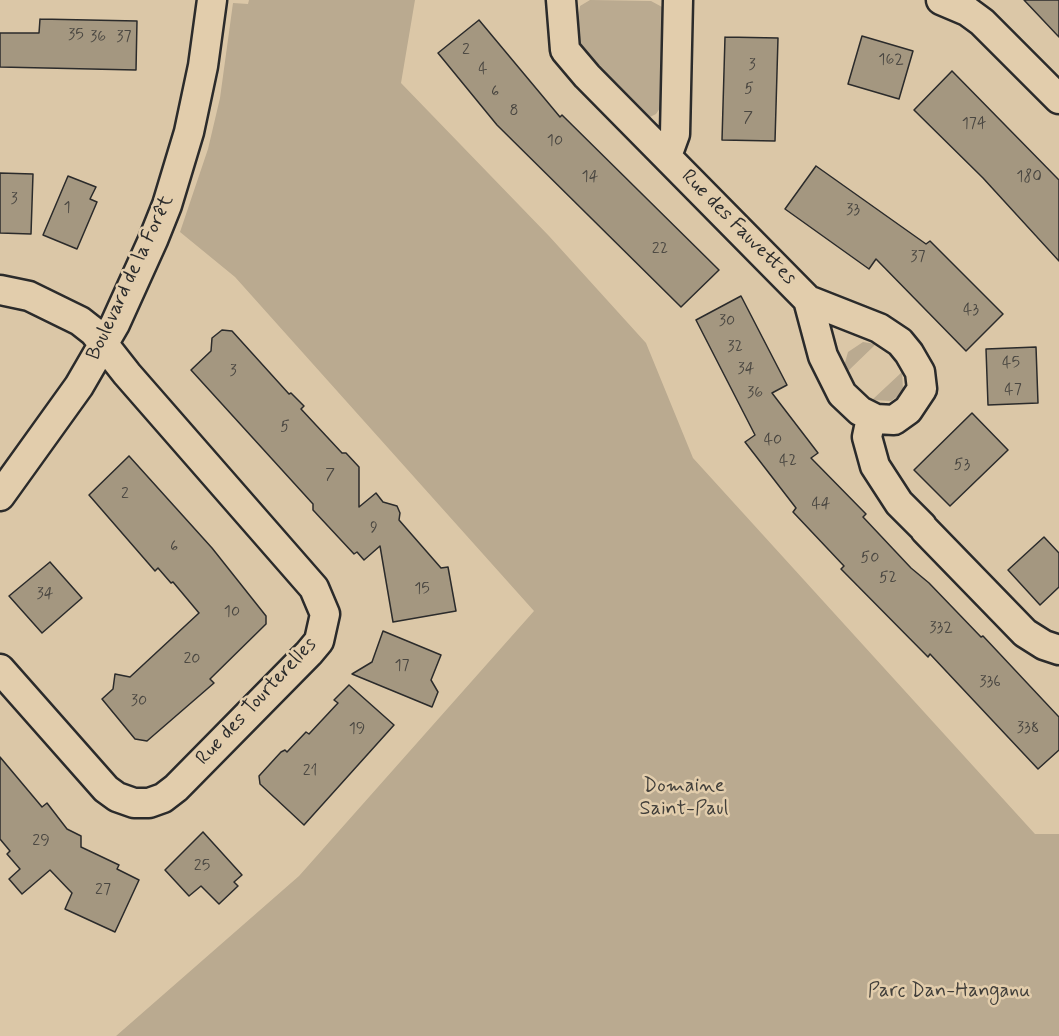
<!DOCTYPE html>
<html>
<head>
<meta charset="utf-8">
<style>
  body { margin:0 }
  canvas { display:block; background:#dbc7a7 }
</style>
</head>
<body>
<canvas width="1059" height="1036"></canvas>
<script>
const g = document.querySelector('canvas').getContext('2d');
g.lineJoin = 'round';
function fillPath(path, color) {
  g.fillStyle = color;
  g.fill(path, 'evenodd');
}
function poly(rows) {
  const path = new Path2D();
  for (const r of rows) {
    path.moveTo(r[0], r[1]);
    for (let i = 2; i < r.length; i += 2) path.lineTo(r[i], r[i + 1]);
  }
  return path;
}
function trace(path, color, width, dash) {
  g.strokeStyle = color;
  g.lineWidth = width;
  g.lineCap = dash ? 'butt' : 'round';
  g.setLineDash(dash || []);
  g.stroke(path);
}
function drawText(font, color, halo, rows, align = 'center') {
  g.font = font + ' Mynerve,sans-serif';
  g.lineWidth = 5;
  g.setLineDash([]);
  g.textBaseline = 'middle';
  g.strokeStyle = halo;
  g.fillStyle = color;
  for (const [text, x, y, turn = 0] of rows) {
    g.save();
    g.translate(x, y);
    g.rotate((+turn || 0) * Math.PI / 180);
    g.textAlign = isNaN(turn) ? turn : align;
    if (halo) g.strokeText(text, 0, 0);
    g.fillText(text, 0, 0);
    g.restore();
  }
}
fillPath(poly([
  [249,0,415,0,401,83,549,236,646,343,693,458,1035,834,1059,834,1059,1036,116,1036,299,876,534,611,235,277,180,232,208,149,220,98,233,3,248,4],
  [590,0,651,1,664,8,660,108,656,114,650,117,639,110,582,50,576,29,578,18,580,6],
  [863,342,876,344,847,372,844,366,848,352],
  [902,372,903,389,898,396,891,401,872,400]
]), '#baaa90');
const building = poly([
  [1024,0,1059,0,1059,37,1024,0],
  [40,19,137,21,136,70,0,67,0,33,39,33,40,19],
  [479,20,560,117,562,115,719,270,681,307,497,125,438,53,479,20],
  [862,36,913,51,899,99,848,84,862,36],
  [725,37,778,38,775,141,722,140,725,37],
  [952,71,1059,180,1059,261,983,178,914,110,952,71],
  [816,166,926,244,930,241,1003,314,966,351,876,259,869,269,785,209,816,166],
  [0,173,33,174,31,234,0,233,0,173],
  [68,176,96,187,90,199,97,202,77,249,43,235,68,176],
  [741,296,787,385,772,393,818,453,811,458,866,514,863,517,911,568,929,583,981,637,983,636,1059,717,1059,750,1038,769,930,654,928,657,841,569,844,566,793,512,796,508,745,442,755,435,696,320,741,296],
  [222,330,232,331,289,394,291,393,304,406,301,409,342,453,346,453,359,467,359,507,376,493,383,502,397,506,400,513,399,520,441,568,448,567,456,611,393,622,380,546,364,560,357,552,354,554,313,510,313,504,191,370,211,351,212,338,222,330],
  [1036,347,1038,403,988,405,986,349,1036,347],
  [972,413,1008,450,950,506,914,470,972,413],
  [129,456,212,548,266,616,266,624,210,679,214,683,147,741,135,739,102,699,113,689,115,674,130,677,199,613,173,582,171,583,158,568,155,571,89,495,129,456],
  [1044,537,1059,553,1059,587,1040,605,1008,570,1044,537],
  [50,562,82,598,42,633,9,596,50,562],
  [383,631,441,655,431,680,438,692,432,707,352,674,372,662,383,631],
  [349,685,394,725,304,825,260,784,259,776,281,752,285,750,287,752,306,732,309,734,338,703,334,700,349,685],
  [0,757,42,807,47,803,67,829,81,836,81,847,119,865,117,869,139,880,115,932,65,909,72,893,50,870,22,894,9,879,20,869,7,854,10,851,0,839,0,757],
  [203,832,242,875,234,882,238,886,219,904,201,886,189,896,165,870,203,832]
]);
fillPath(building, '#a49780');
trace(building, '#2b2b2b', 1.5);
const street = poly([
  [561,0,565,50,587,76,808,300,879,328,900,342,909,353,920,372,922,389,908,410,894,420,876,419,860,411,842,394,823,356,808,300],
  [941,0,967,11,982,22,1059,99],
  [667,156,675,134,678,0],
  [0,290,29,296,80,321,94,332,127,374,314,588,325,614,319,641,309,653,176,788,163,798,149,803,134,803,117,797,106,789,0,669],
  [871,418,867,437,875,466,899,503,922,526],
  [0,496,79,386,115,324,153,240,167,205,189,132,203,66,212,0],
  [925,530,1025,633,1044,645,1059,650]
]);
trace(street, '#2b2b2b', 33);
trace(street, '#e2cdac', 28);
drawText('16px', '#494640', null, [
  ["35",76,36],
  ["36",98,38],
  ["37",124,38],
  ["2",466,51],
  ["162",891,61],
  ["3",752,66],
  ["4",483,70],
  ["5",749,90],
  ["6",495,93],
  ["8",514,112],
  ["7",748,119],
  ["174",974,125],
  ["10",555,142],
  ["14",590,178],
  ["180",1029,178],
  ["3",14,200],
  ["1",67,209],
  ["33",853,211],
  ["22",660,250],
  ["37",918,258],
  ["43",971,311],
  ["30",727,322],
  ["32",735,348],
  ["45",1011,364],
  ["34",746,370],
  ["3",233,372],
  ["47",1013,391],
  ["36",755,394],
  ["5",285,428],
  ["40",773,441],
  ["42",788,462],
  ["53",962,466],
  ["7",330,476],
  ["2",125,495],
  ["44",821,505],
  ["9",374,529],
  ["6",174,548],
  ["50",870,559],
  ["52",888,579],
  ["15",422,590],
  ["34",45,595],
  ["10",232,613],
  ["332",941,629],
  ["20",192,660],
  ["17",402,667],
  ["336",990,683],
  ["30",139,702],
  ["338",1028,729],
  ["19",357,730],
  ["21",310,772],
  ["29",41,842],
  ["25",202,867],
  ["27",103,891]
]);
drawText('20px', '#2b2b2b', '#e2cdac', [
  ["Rue des Fauvettes",738,228,45],
  ["Boulevard de la Forêt",131,278,-65],
  ["Rue des Tourterelles",257,702,-47]
]);
drawText('20px', '#403e3a', '#e2cdac', [
  ["Domaine",684,787],
  ["Saint-Paul",684,810],
  ["Parc Dan-Hanganu",949,992]
]);
</script>
</body>
</html>
